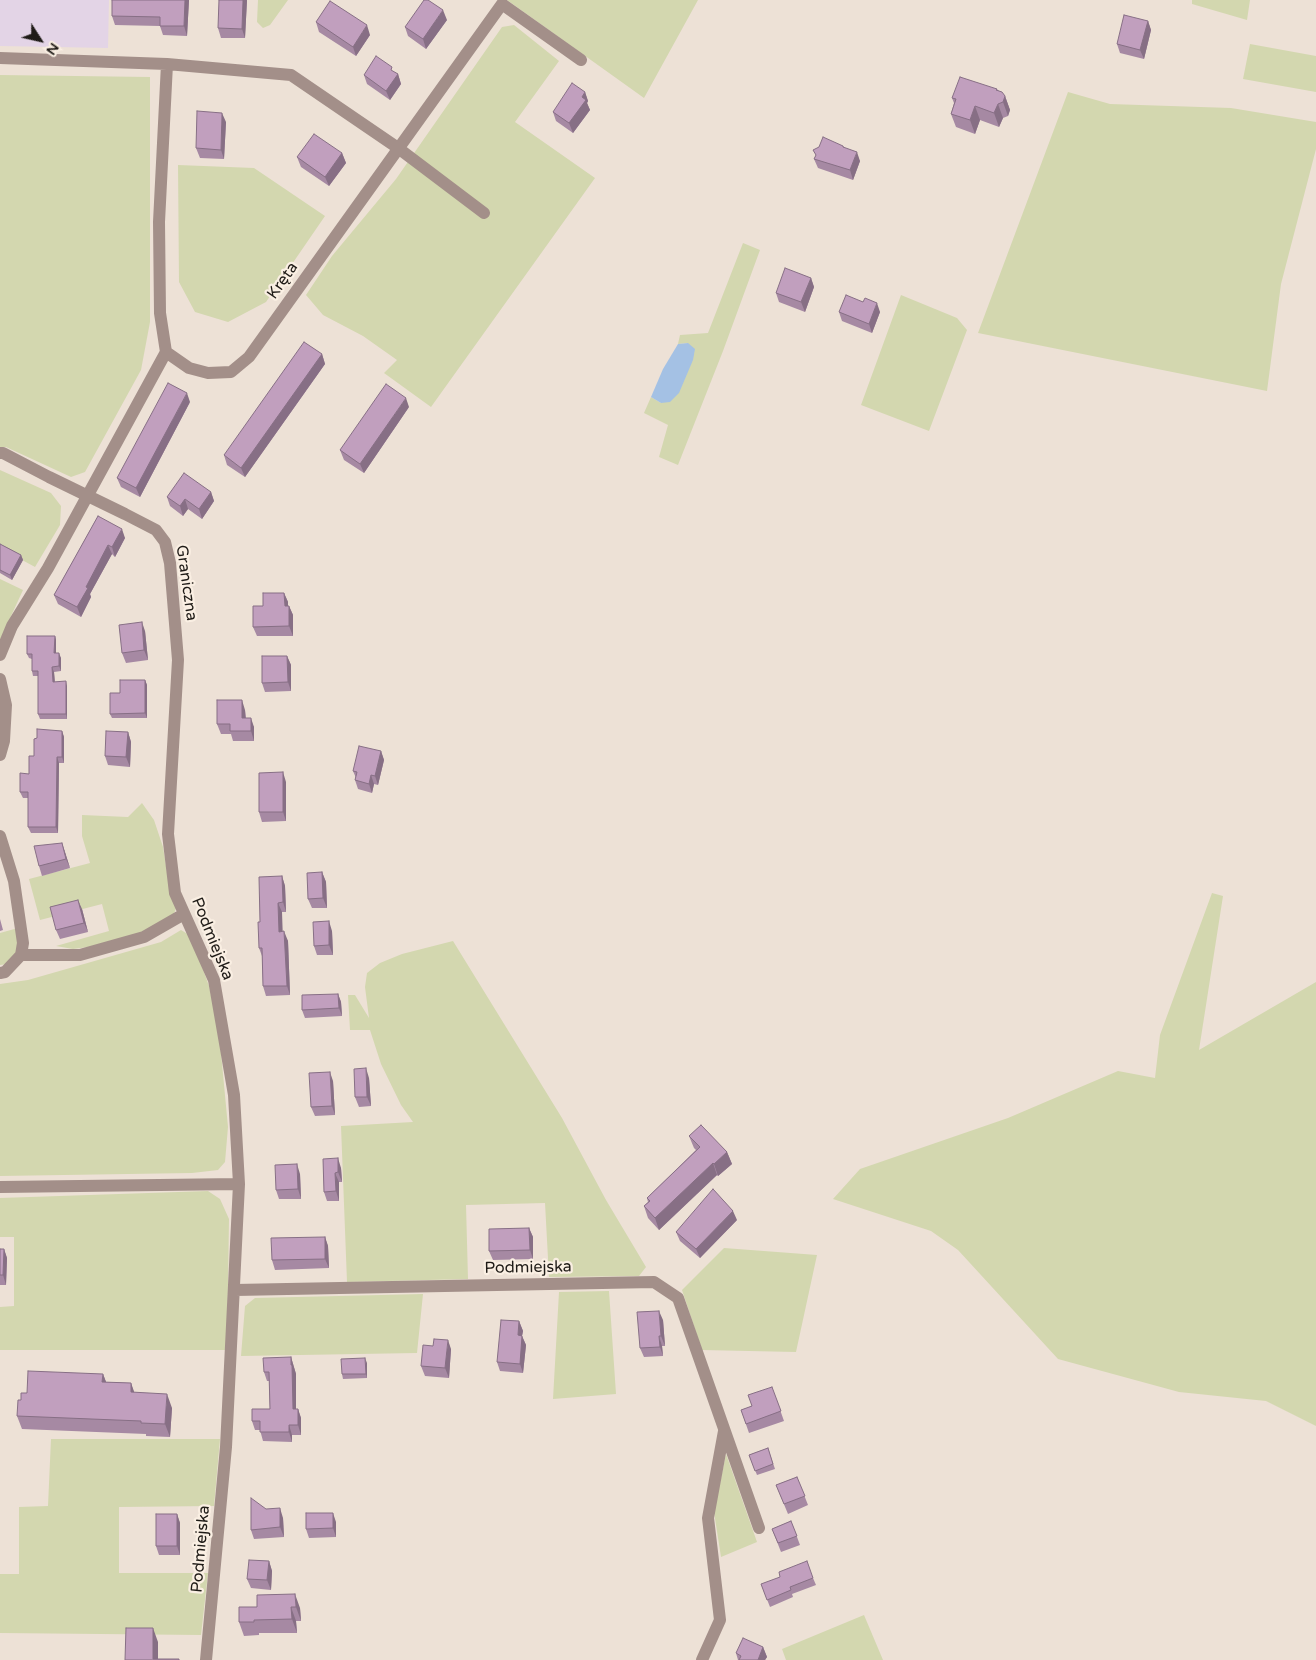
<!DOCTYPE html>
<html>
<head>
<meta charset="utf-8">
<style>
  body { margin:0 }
  #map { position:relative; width:1316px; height:1660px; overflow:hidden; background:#ede1d6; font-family:"Varela Round",sans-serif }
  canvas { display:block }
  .north { position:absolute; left:15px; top:15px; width:50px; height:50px; -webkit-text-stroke:4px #faefe3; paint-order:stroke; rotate:125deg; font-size:14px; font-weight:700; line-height:20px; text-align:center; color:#1f1b17 }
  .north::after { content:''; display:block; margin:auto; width:18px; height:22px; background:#1f1b17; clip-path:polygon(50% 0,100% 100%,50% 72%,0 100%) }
</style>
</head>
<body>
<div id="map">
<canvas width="1316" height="1660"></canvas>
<div class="north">N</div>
</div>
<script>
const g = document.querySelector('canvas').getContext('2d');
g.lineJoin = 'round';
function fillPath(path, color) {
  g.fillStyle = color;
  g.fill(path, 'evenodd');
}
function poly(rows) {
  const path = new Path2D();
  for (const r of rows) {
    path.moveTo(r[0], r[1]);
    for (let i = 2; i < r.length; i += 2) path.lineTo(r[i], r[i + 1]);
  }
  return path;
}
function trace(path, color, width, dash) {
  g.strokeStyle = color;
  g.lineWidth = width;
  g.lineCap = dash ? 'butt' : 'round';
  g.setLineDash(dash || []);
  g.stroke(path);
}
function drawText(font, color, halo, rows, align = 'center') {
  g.font = font + ' "Varela Round",sans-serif';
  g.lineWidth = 4.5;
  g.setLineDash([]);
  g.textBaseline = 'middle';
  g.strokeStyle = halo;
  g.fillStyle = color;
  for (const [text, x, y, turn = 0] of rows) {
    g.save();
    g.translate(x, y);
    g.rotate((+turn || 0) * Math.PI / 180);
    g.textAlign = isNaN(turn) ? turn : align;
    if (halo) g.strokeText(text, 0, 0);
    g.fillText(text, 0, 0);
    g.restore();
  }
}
fillPath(poly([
  [0,0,109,0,108,48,0,46]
]), '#e3d4e6');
fillPath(poly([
  [258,0,288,0,270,25,263,28,257,22],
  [507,0,698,0,644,98],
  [1192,0,1250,0,1247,20,1192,4],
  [514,25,559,61,515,122,595,178,431,407,384,373,397,360,363,336,323,315,306,295,332,256,396,179,502,27],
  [1250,44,1316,56,1316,92,1243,79],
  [0,75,150,77,150,322,141,370,85,472,71,477,6,447,0,447],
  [1068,92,1110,104,1231,108,1316,122,1316,149,1281,284,1267,391,978,333],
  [178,165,254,168,325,216,266,302,228,322,195,312,179,282],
  [743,243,760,250,723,351,678,465,659,457,668,425,644,413,651,397,661,403,688,343,678,344,680,335,708,333],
  [901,295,957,318,967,330,929,431,861,405],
  [0,470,51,493,61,506,60,525,35,567,0,548],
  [0,579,23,590,0,640],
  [142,803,154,820,163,847,167,872,177,906,173,916,147,932,96,946,73,949,56,946,109,931,102,904,40,920,29,879,90,863,82,836,82,815,128,817],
  [1212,893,1223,896,1199,1050,1316,982,1316,1426,1266,1401,1179,1392,1058,1359,958,1250,931,1231,833,1199,860,1169,1008,1118,1118,1071,1155,1078,1160,1035],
  [18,928,19,952,8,964,0,965,0,933],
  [181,930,191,936,209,986,219,1032,228,1127,225,1162,218,1170,192,1173,0,1176,0,984,28,980,161,942],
  [453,941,562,1118,606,1200,646,1267,639,1276,549,1277,545,1203,466,1205,468,1279,347,1282,341,1126,413,1122,401,1105,381,1064,370,1030,350,1030,348,995,355,995,369,1018,365,987,367,973,380,963,402,954],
  [208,1191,220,1199,229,1219,227,1350,0,1350,0,1307,14,1306,14,1237,0,1237,0,1198],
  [724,1248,817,1255,796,1352,702,1350,682,1290],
  [609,1291,616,1394,553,1399,559,1292],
  [423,1294,417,1353,241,1356,245,1306,255,1298],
  [51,1439,220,1439,214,1506,119,1507,119,1573,208,1573,201,1635,0,1633,0,1574,19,1574,19,1507,48,1506],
  [726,1454,757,1542,721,1557,714,1512],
  [864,1615,883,1660,786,1660,782,1649]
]), '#d3d7af');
fillPath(poly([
  [688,343,695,349,693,360,679,393,670,402,661,403,651,397,663,369,678,344]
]), '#a4c1e4');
trace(poly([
  [0,58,167,64,291,75,398,148,484,213],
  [167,64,159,222,160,313,166,352,189,368,208,373,231,372,249,357,502,4,581,60],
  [0,453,3,453,49,477,125,514,156,530,165,542,170,563,178,660,168,834,175,893,214,980,234,1095,239,1184,226,1447,206,1660],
  [0,655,12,626,48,568,166,352],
  [0,679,6,705,4,741,0,755],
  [0,836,14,881,23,943,21,955,5,972,0,973],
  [21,955,80,955,144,937,184,914],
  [0,1187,239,1184],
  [235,1290,654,1282,678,1298,759,1528],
  [702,1660,720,1620,708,1518,724,1431]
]), '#a38f89', 12);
fillPath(poly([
  [112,0,189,0,187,36,163,35,160,26,115,25,112,16],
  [247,0,245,38,221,38,218,28],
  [447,20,426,49,408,36,405,27],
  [1148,21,1151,30,1144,59,1120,53,1117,44],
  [316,22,370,35,356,56,319,32],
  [394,72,398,74,401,84,390,100,367,84,364,75],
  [997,89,998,90,1005,96,1010,110,1008,116,1003,118,999,127,980,120,975,134,956,127,951,114,954,103,952,98],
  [585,92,588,101,587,103,590,110,573,133,556,121,553,112],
  [226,122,224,159,200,158,196,148],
  [843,146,844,147,860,161,853,180,818,168,814,159,816,155,813,150],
  [342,153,346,163,329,186,301,167,297,157],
  [811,278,814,287,805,312,779,302,776,293],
  [863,302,880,312,872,333,842,321,839,312],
  [322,354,325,364,245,477,227,465,224,455],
  [190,402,140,497,121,487,117,478],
  [409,407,364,473,344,460,340,450],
  [211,492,214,501,202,519,188,509,183,516,170,506,167,497],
  [98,516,125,538,115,557,112,554,90,594,91,597,81,617,58,604,54,595],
  [0,544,21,555,23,560,12,580,0,573],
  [284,593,288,602,288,606,289,606,293,615,293,636,257,636,253,627,263,606],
  [145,631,148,660,126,663,122,653],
  [55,636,56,640,56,653,61,658,61,671,54,672,55,682,67,686,67,719,40,719,38,714,38,676,33,676,32,671,32,659,29,658,27,654],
  [287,656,291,665,291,691,265,692,262,683],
  [145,680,147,685,147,718,112,718,110,714,120,693],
  [245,710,246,718,254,727,254,741,233,741,231,734,221,734,217,724],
  [62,731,64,737,64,763,59,763,58,833,31,833,28,827,28,798,23,798,20,792,29,774,34,756,37,738],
  [128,732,131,742,130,767,108,765,105,756],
  [381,751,384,760,378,785,374,784,372,793,358,789,355,780,356,778,353,771],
  [286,782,286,821,262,822,259,812],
  [62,843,70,868,42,876,39,866],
  [322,872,326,882,327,908,312,908,308,899],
  [282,876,285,886,286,912,282,912,282,932,288,941,290,995,266,996,263,986,262,956,259,948,260,922],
  [82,909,88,932,60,939,56,930],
  [0,919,3,930,0,931],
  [332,931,333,955,317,955,314,946],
  [338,994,341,1002,342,1016,305,1018,302,1010],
  [369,1078,371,1106,359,1107,355,1097],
  [333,1081,335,1115,315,1116,311,1107],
  [689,1136,727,1152,732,1164,718,1176,717,1175,659,1230,648,1218,644,1206,648,1202,647,1198,696,1150,694,1148],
  [323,1159,341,1168,342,1182,339,1182,339,1201,327,1201,324,1192],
  [300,1174,301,1199,279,1199,276,1190],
  [737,1220,700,1258,680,1241,676,1232],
  [529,1228,533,1237,533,1259,493,1260,489,1251],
  [325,1237,328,1246,329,1268,275,1270,272,1260],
  [0,1249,4,1249,7,1258,6,1285,0,1285],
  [663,1320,665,1346,662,1346,663,1356,644,1357,640,1348],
  [519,1321,523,1331,522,1336,526,1345,523,1373,500,1371,497,1362],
  [451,1349,449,1378,425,1376,421,1366],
  [291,1357,296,1374,296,1409,298,1409,301,1418,301,1435,292,1435,292,1442,263,1441,260,1430,255,1430,252,1421,270,1409,269,1381,267,1381,264,1372],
  [367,1363,367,1378,343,1379,342,1374],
  [103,1374,106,1382,131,1383,134,1393,172,1408,170,1437,146,1436,146,1434,22,1429,17,1416,21,1400,27,1393],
  [772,1387,784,1421,749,1433,741,1410,752,1406],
  [768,1448,775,1469,757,1475,749,1455],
  [797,1477,808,1505,788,1514,776,1485],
  [266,1509,283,1518,284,1537,254,1539,251,1530],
  [177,1514,180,1523,180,1555,159,1555,156,1546],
  [791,1521,800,1545,781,1552,772,1529],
  [336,1522,336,1537,309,1538,306,1529],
  [269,1561,272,1571,271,1590,251,1588,247,1579],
  [813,1578,816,1585,792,1594,793,1597,770,1607,761,1584],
  [257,1595,300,1608,301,1621,296,1621,297,1633,259,1633,259,1635,244,1636,239,1622,257,1607],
  [763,1647,767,1657,765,1660,738,1660,736,1653]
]), '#a689a3');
fillPath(poly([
  [185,0,189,0,187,36,184,26],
  [243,0,247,0,245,38,242,29],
  [443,10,447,20,426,49,423,39],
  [1148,21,1151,30,1144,59,1140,50],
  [367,25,370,35,356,56,353,47],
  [398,74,401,84,390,100,386,91],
  [585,92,588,101,587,103,590,110,573,133,569,123],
  [1005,96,1010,110,1008,116,1003,102],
  [998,104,1003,118,999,127,994,113],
  [975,106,980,120,975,134,970,120],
  [222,113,226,122,224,159,221,150],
  [857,152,860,161,853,180,850,170],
  [342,153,346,163,329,186,325,177],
  [811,278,814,287,805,312,801,302],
  [877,303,880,312,872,333,869,324],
  [322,354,325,364,245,477,241,468],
  [187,393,190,402,140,497,136,488],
  [406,398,409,407,364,473,360,464],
  [211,492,214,501,202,519,199,509],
  [185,499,188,509,183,516,180,506],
  [122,529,125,538,115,557,112,547],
  [108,545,112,554,90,594,91,597,81,617,77,607,86,587],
  [21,555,23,560,12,580,10,575],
  [284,593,288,602,288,615,285,606],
  [289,606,293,615,293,636,289,626],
  [142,622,145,631,148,660,144,650],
  [55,636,56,640,56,658,54,653],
  [59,653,61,658,61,671,59,666],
  [287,656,291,665,291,691,288,682],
  [52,667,54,672,55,686,53,682],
  [145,680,147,685,147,718,145,713],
  [66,681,67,686,67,719,66,714],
  [242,700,245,710,246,727,242,718],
  [251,718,254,727,254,741,251,731],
  [62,731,64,737,64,763,62,757],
  [128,732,131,742,130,767,126,757],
  [381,751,384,760,378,785,375,776],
  [57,757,59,763,58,833,56,827],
  [283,772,286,782,286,821,283,812],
  [371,775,374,784,372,793,369,784],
  [62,843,65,852,70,868,66,859],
  [322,872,326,882,327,908,323,898],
  [282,876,285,886,286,912,283,902],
  [78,900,82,909,88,932,84,923],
  [278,903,282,912,283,941,279,932],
  [329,921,332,931,333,955,329,945],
  [284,931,288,941,290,995,287,986],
  [338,994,341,1002,342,1016,339,1008],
  [366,1068,369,1078,371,1106,367,1097],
  [330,1072,333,1081,335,1115,332,1106],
  [727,1152,732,1164,718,1176,714,1164],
  [338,1158,341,1168,342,1182,338,1172],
  [713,1163,717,1175,659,1230,655,1218],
  [297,1164,300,1174,301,1199,298,1189],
  [335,1173,339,1182,339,1201,336,1191],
  [733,1211,737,1220,700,1258,696,1249],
  [529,1228,533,1237,533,1259,530,1250],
  [325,1237,328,1246,329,1268,325,1259],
  [4,1249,7,1258,6,1285,3,1275],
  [659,1311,663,1320,665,1346,661,1336],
  [519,1321,523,1331,522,1336,526,1345,523,1373,520,1364,518,1335],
  [659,1336,662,1346,663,1356,660,1347],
  [448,1340,451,1349,449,1378,445,1368],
  [291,1357,296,1374,296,1418,293,1409],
  [365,1358,367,1363,367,1378,366,1374],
  [103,1374,108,1387,102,1382],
  [131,1383,136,1397,131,1392],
  [167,1394,172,1408,170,1437,165,1424],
  [298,1409,301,1418,301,1435,298,1425],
  [289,1425,292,1435,292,1442,289,1432],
  [280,1508,283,1518,284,1537,280,1527],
  [333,1513,336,1522,336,1537,333,1528],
  [177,1514,180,1523,180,1555,177,1546],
  [269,1561,272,1571,271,1590,267,1580],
  [295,1594,300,1608,301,1621,296,1607],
  [291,1607,296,1621,297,1633,292,1619],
  [153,1628,158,1642,158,1660,153,1659],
  [763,1647,767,1657,765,1660,758,1660]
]), '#876f85');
const building = poly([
  [112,0,185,0,184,26,160,26,160,17,112,16,112,0],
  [219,0,243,0,242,29,218,28,219,0],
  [424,0,428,0,443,10,423,39,405,27,424,0],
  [330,1,367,25,353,47,316,22,330,1],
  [1124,15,1148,21,1140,50,1117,44,1124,15],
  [376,56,392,67,391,70,398,74,386,91,364,75,376,56],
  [960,77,997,89,996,90,1002,92,1005,96,1003,102,998,104,994,113,975,106,970,120,951,114,956,99,952,98,960,77],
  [572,83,585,92,582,97,586,100,569,123,553,112,572,83],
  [197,111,222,113,221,150,196,148,197,111],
  [314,134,342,153,325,177,297,157,314,134],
  [823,137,843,146,843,147,857,152,850,170,814,159,816,155,813,150,819,147,823,137],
  [785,268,811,278,801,302,776,293,785,268],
  [846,295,863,302,865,298,877,303,869,324,839,312,846,295],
  [304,342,322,354,241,468,224,455,304,342],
  [168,383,187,393,136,488,117,478,168,383],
  [386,384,406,398,360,464,340,450,386,384],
  [184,473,211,492,199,509,185,499,180,506,167,497,184,473],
  [98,516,122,529,112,547,108,545,86,587,88,588,77,607,54,595,98,516],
  [0,544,21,555,10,575,0,570,0,544],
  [263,593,284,593,285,606,289,606,289,626,253,627,253,606,263,606,263,593],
  [142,622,144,650,122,653,119,625,142,622],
  [27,636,55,636,54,653,59,653,59,666,52,667,53,682,66,681,66,714,38,714,38,671,32,671,32,654,27,654,27,636],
  [262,656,287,656,288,682,262,683,262,656],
  [120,680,145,680,145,713,110,714,110,693,120,693,120,680],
  [217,700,242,700,242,718,251,718,251,731,230,731,230,724,217,724,217,700],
  [37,729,62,731,62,757,57,757,56,827,28,827,28,792,20,792,20,773,29,774,29,756,34,756,34,739,37,738,37,729],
  [106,731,128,732,126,757,105,756,106,731],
  [359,746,381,751,375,776,371,775,369,784,355,780,357,772,353,771,359,746],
  [283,772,283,812,259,812,259,773,283,772],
  [62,843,66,859,39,866,34,846,62,843],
  [322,872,323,898,308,899,307,873,322,872],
  [282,876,283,902,278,903,279,932,284,931,287,986,263,986,262,948,259,948,258,922,260,922,259,877,282,876],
  [78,900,84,923,56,930,50,907,78,900],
  [329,921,329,945,314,946,313,922,329,921],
  [338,994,339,1008,302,1010,302,995,338,994],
  [366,1068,367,1097,355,1097,354,1069,366,1068],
  [330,1072,332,1106,311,1107,309,1073,330,1072],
  [701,1125,727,1152,714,1164,713,1163,655,1218,644,1206,650,1201,647,1198,700,1147,689,1136,701,1125],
  [338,1158,338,1172,335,1173,336,1191,324,1192,323,1159,338,1158],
  [297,1164,298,1189,276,1190,275,1165,297,1164],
  [713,1189,733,1211,696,1249,676,1232,713,1189],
  [529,1228,530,1250,489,1251,489,1229,529,1228],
  [325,1237,325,1259,272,1260,271,1238,325,1237],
  [0,1249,4,1249,3,1275,0,1275,0,1249],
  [659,1311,661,1336,659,1336,660,1347,640,1348,637,1312,659,1311],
  [501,1320,519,1321,518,1335,522,1336,520,1364,497,1362,501,1320],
  [434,1339,448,1340,445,1368,421,1366,423,1345,433,1346,434,1339],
  [291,1357,291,1365,292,1365,293,1409,298,1409,298,1425,289,1425,289,1432,260,1432,260,1421,252,1421,252,1409,270,1409,269,1372,264,1372,263,1358,291,1357],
  [365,1358,366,1374,342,1374,341,1359,365,1358],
  [28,1371,103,1374,102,1382,131,1383,131,1392,167,1394,165,1424,141,1423,141,1421,17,1416,18,1400,21,1400,21,1393,27,1393,28,1371],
  [772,1387,781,1411,746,1424,741,1410,752,1406,748,1395,772,1387],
  [768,1448,773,1464,755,1471,749,1455,768,1448],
  [797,1477,805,1496,784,1504,776,1485,797,1477],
  [251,1498,266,1509,280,1508,280,1527,251,1530,251,1498],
  [306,1513,333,1513,333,1528,306,1529,306,1513],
  [156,1514,177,1514,177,1546,156,1546,156,1514],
  [791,1521,797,1536,778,1543,772,1529,791,1521],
  [249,1560,269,1561,267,1580,247,1579,249,1560],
  [807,1561,813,1578,790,1587,791,1590,767,1600,761,1584,780,1577,779,1572,807,1561],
  [295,1594,296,1607,291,1607,292,1619,254,1620,254,1622,239,1622,239,1607,257,1607,257,1595,295,1594],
  [126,1628,153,1628,153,1659,179,1659,179,1660,125,1660,126,1628],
  [743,1638,763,1647,758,1660,739,1660,741,1656,736,1653,743,1638]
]);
fillPath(building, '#c19fbe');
trace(building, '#876f85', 1);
drawText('16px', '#1f1b17', '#faefe3', [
  ["Kręta",283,281,-55],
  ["Graniczna",186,583,82],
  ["Podmiejska",212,939,68],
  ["Podmiejska",528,1268,-1],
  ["Podmiejska",201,1549,-85]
]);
</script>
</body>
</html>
